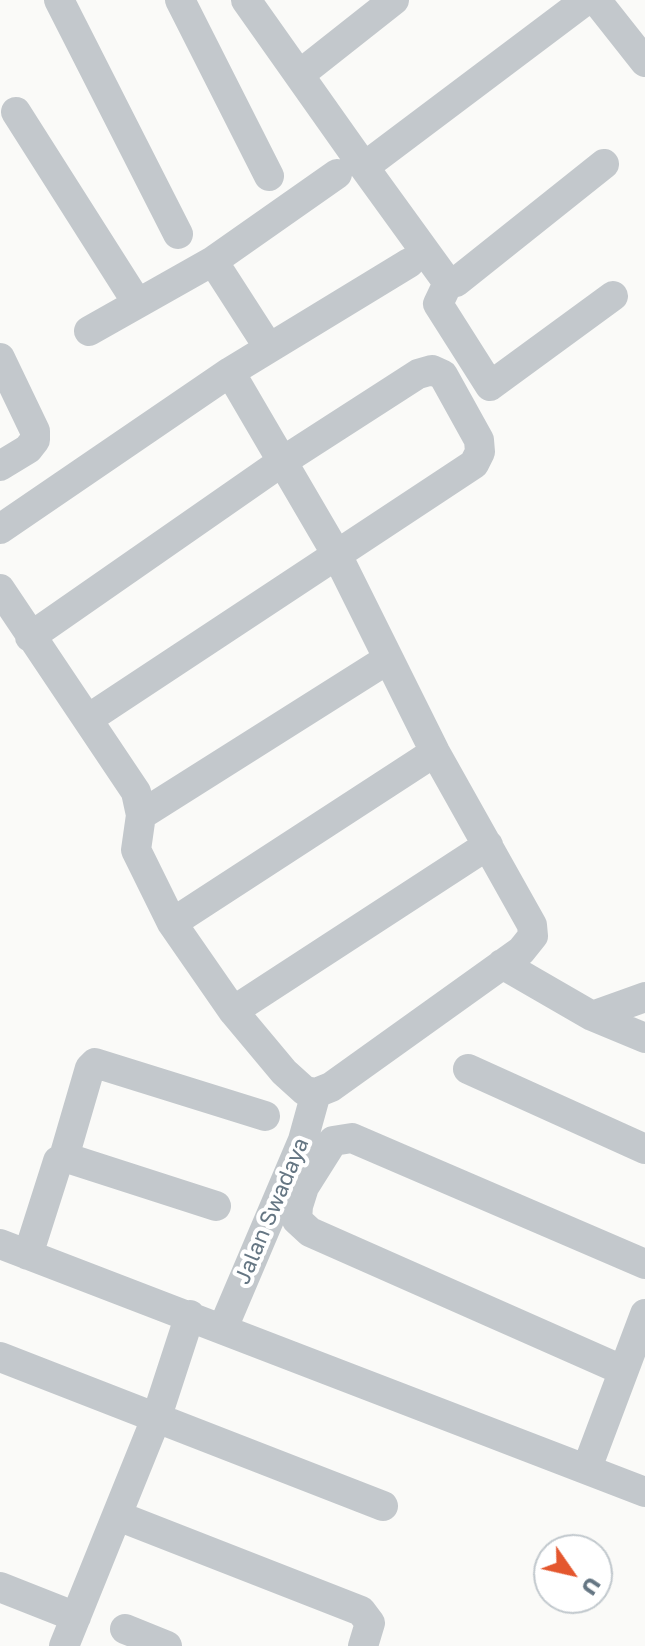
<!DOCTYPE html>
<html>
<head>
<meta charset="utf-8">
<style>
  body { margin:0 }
  #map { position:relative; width:645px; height:1646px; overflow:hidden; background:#fafaf8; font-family:"Golos Text",sans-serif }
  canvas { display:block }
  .north { position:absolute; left:533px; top:1534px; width:80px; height:80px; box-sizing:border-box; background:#fff; border:2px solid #c1c8cd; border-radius:50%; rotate:124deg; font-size:22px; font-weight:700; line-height:32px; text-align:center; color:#657683 }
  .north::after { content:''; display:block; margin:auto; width:28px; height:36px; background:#e4572e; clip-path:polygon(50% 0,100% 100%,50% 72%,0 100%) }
</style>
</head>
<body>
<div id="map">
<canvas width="645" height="1646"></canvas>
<div class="north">U</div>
</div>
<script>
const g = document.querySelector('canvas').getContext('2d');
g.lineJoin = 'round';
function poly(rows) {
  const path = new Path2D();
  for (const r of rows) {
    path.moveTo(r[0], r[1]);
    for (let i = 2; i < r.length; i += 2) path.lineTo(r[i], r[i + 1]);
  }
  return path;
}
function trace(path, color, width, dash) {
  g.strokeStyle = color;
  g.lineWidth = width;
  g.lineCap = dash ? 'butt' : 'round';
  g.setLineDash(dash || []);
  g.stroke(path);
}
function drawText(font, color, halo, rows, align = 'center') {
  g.font = font + ' "Golos Text",sans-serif';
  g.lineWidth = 8;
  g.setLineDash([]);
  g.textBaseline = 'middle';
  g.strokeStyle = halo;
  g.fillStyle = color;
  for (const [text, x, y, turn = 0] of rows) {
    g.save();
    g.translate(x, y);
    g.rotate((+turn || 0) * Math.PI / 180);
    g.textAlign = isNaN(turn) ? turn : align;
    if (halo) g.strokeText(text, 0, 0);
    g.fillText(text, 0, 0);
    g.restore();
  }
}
trace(poly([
  [59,0,178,234],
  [180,0,269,176],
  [246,0,364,167,586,0],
  [596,0,645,62],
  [299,75,394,0],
  [16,112,136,301],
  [364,167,448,283,456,282,604,164],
  [213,261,337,174],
  [448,283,438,304,490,386,613,296],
  [89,331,213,261,269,348],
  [0,358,35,431,35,440,28,449,0,466],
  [0,529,230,372,409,263],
  [0,589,136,792,141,815,136,850,172,923,233,1011,284,1072,305,1091,316,1093,331,1087,521,951,533,936,532,925,435,752,337,555,230,372],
  [30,637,283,461,418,374,432,370,443,375,479,440,480,452,474,464,88,719],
  [141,815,388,659],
  [172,923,435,752],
  [502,964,592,1016,645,1038],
  [233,1011,488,845],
  [592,1016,645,997],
  [468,1069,645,1149],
  [64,1157,90,1068,95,1063,265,1116],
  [0,1244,645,1492],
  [28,1255,58,1161,64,1157,216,1206],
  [223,1328,303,1140,316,1093],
  [0,1357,383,1506],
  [622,1370,310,1232,297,1220,298,1206,304,1187,333,1141,352,1138,645,1264],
  [587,1468,645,1314],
  [118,1516,361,1611,370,1623,363,1646],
  [0,1587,76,1617],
  [125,1629,167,1646],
  [64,1646,157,1416,190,1315]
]), '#c3c8cc', 30);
drawText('22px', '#657683', '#fff', [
  ["Jalan Swadaya",272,1211,-67]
]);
</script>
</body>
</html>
